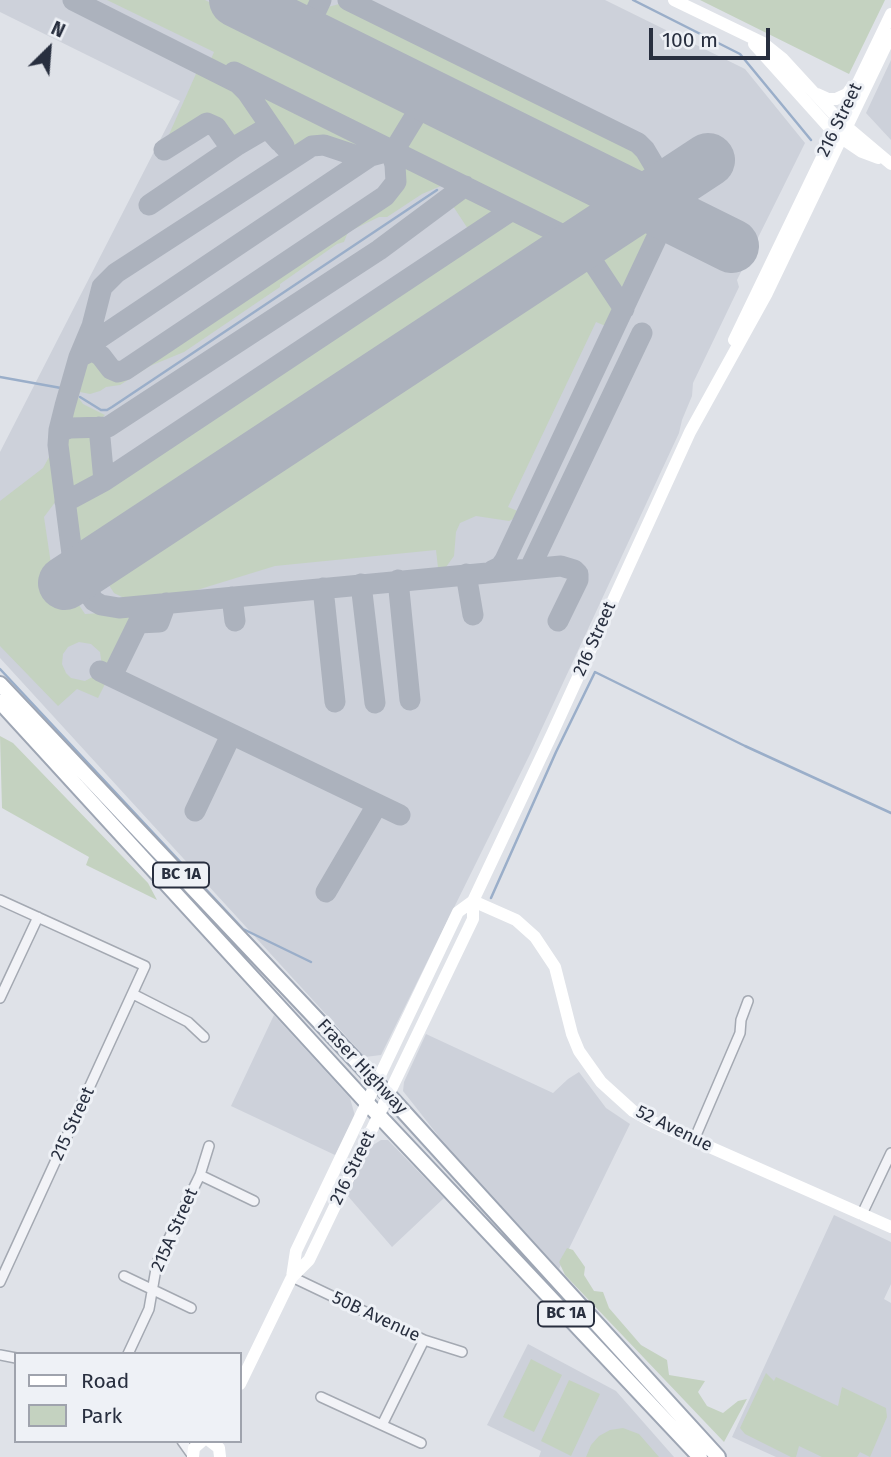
<!DOCTYPE html>
<html>
<head>
<meta charset="utf-8">
<style>
  body { margin:0 }
  #map { position:relative; width:891px; height:1457px; overflow:hidden; background:#dfe2e8; font-family:"Fira Sans",sans-serif }
  canvas { display:block }
  .legend { position:absolute; left:14px; top:1352px; width:228px; height:91px; box-sizing:border-box; background:#eef1f6; border:2px solid #9fa3ad; margin:0; padding:9px 12px; list-style:none; font-size:21px; color:#282f3f }
  .legend li { display:flex; align-items:center; gap:14px; height:35px }
  .legend b { width:35px; border:2px solid #9fa3ad }
  .north { position:absolute; left:14px; top:14px; width:70px; height:70px; -webkit-text-stroke:5px #eef1f6; paint-order:stroke; rotate:25deg; font-size:19px; font-weight:700; line-height:28px; text-align:center; color:#282f3f }
  .north::after { content:''; display:block; margin:auto; width:24px; height:32px; background:#282f3f; clip-path:polygon(50% 0,100% 100%,50% 72%,0 100%) }
  .scale { position:absolute; left:649px; top:28px; width:121px; height:32px; box-sizing:border-box; border:4px solid #282f3f; border-top:0; padding-left:9px; font-size:21px; line-height:24px; white-space:nowrap; color:#282f3f; -webkit-text-stroke:5px #eef1f6; paint-order:stroke }
</style>
</head>
<body>
<div id="map">
<canvas width="891" height="1457"></canvas>
<ul class="legend">
<li><b style="height:9px;background:#fff"></b>Road</li>
<li><b style="height:19px;background:#c4d2c0"></b>Park</li>
</ul>
<div class="north">N</div>
<div class="scale">100 m</div>
</div>
<script>
const g = document.querySelector('canvas').getContext('2d');
g.lineJoin = 'round';
function fillPath(path, color) {
  g.fillStyle = color;
  g.fill(path, 'evenodd');
}
function poly(rows) {
  const path = new Path2D();
  for (const r of rows) {
    path.moveTo(r[0], r[1]);
    for (let i = 2; i < r.length; i += 2) path.lineTo(r[i], r[i + 1]);
  }
  return path;
}
function trace(path, color, width, dash) {
  g.strokeStyle = color;
  g.lineWidth = width;
  g.lineCap = dash ? 'butt' : 'round';
  g.setLineDash(dash || []);
  g.stroke(path);
}
function drawText(font, color, halo, rows, align = 'center') {
  g.font = font + ' "Fira Sans",sans-serif';
  g.lineWidth = 6;
  g.setLineDash([]);
  g.textBaseline = 'middle';
  g.strokeStyle = halo;
  g.fillStyle = color;
  for (const [text, x, y, turn = 0] of rows) {
    g.save();
    g.translate(x, y);
    g.rotate((+turn || 0) * Math.PI / 180);
    g.textAlign = isNaN(turn) ? turn : align;
    if (halo) g.strokeText(text, 0, 0);
    g.fillText(text, 0, 0);
    g.restore();
  }
}
fillPath(poly([
  [0,0,605,0,745,69,805,143,737,280,739,287,693,383,692,396,682,420,679,433,530,754,381,1055,365,1057,0,658,0,452,180,101,0,12],
  [891,60,891,140,866,113],
  [274,1015,350,1098,355,1116,335,1155,231,1106],
  [426,1034,553,1093,568,1079,579,1072,606,1108,630,1124,559,1269,440,1138,403,1091,404,1082],
  [381,1140,388,1140,444,1198,392,1247,347,1195,370,1147],
  [834,1215,891,1242,891,1284,884,1299,891,1303,891,1457,776,1457,732,1437],
  [528,1344,616,1391,674,1457,539,1457,541,1451,487,1425]
]), '#cdd1da');
fillPath(poly([
  [107,0,205,0,414,103,414,107,394,139,368,151,355,151,320,138,295,150,292,149,245,84,209,64,214,52],
  [269,0,315,0,316,2,313,9,300,15],
  [700,0,885,0,849,74],
  [343,3,638,148,651,171,653,179,643,186,328,29,323,15,328,7],
  [199,67,241,90,263,121,231,143,216,122,205,116,192,121,167,139],
  [429,110,616,204,571,233,404,150,403,144,424,111],
  [399,159,448,183,422,194,387,217,379,217,348,232,344,242,337,244,280,284,280,287,184,352,150,366,120,385,106,387,100,391,90,394,80,392,78,397,83,404,105,415,96,423,67,420,81,366,87,357,97,357,110,371,123,373,390,196,399,183],
  [466,191,493,205,495,208,491,219,470,232,451,203],
  [512,215,561,240,96,547,80,544,74,532,71,508,74,502],
  [644,217,656,225,622,298,592,251],
  [583,257,617,308,608,327,596,322,508,507,520,512,517,517,509,521,476,516,460,523,456,532,454,556,446,567,438,568,436,550,275,566,184,594,128,600,114,593,107,582,110,570],
  [73,432,85,432,93,438,97,476,72,494,67,493,63,439],
  [53,450,59,497,44,517,51,564,85,614,133,611,135,618,110,669,102,666,100,652,91,644,79,642,68,647,63,654,62,664,66,673,71,678,85,681,98,674,108,678,98,698,77,689,58,706,0,646,0,501,43,468],
  [0,736,13,743,148,883,157,900,86,865,89,857,2,808],
  [567,1248,573,1250,585,1267,584,1275,594,1291,603,1292,609,1308,641,1345,667,1360,669,1375,705,1381,698,1392,707,1406,723,1413,738,1401,747,1399,724,1442,565,1275,559,1262],
  [531,1359,562,1375,534,1432,503,1417],
  [766,1373,774,1381,776,1377,838,1406,842,1387,886,1408,887,1417,870,1457,860,1452,857,1457,822,1457,799,1446,796,1457,791,1457,745,1434,740,1428],
  [569,1380,600,1394,571,1456,541,1441],
  [623,1428,639,1434,659,1457,586,1457,591,1445,599,1436,610,1430]
]), '#c4d2c0');
trace(poly([
  [633,0,740,54,811,140],
  [0,377,61,388],
  [80,397,101,410,107,410,112,407,437,190],
  [0,669,243,929,311,962],
  [491,898,556,752,595,672,745,746,891,813]
]), '#9aaec9', 2.5);
trace(poly([
  [73,0,238,83,247,92,284,146],
  [348,0,638,143,645,150,667,187,670,208,665,220,505,560,500,567,492,571],
  [305,34,321,0],
  [234,72,397,153],
  [164,150,207,123,216,127,228,144,232,147,236,146,265,129,271,132,280,142],
  [149,205,236,146],
  [83,349,369,157],
  [79,357,89,352,95,352,101,356,111,369,118,372,125,370,385,196,396,182,395,165,392,154,428,95],
  [99,427,104,481],
  [59,432,70,428,108,427,379,250,465,186],
  [65,502,104,481,512,210],
  [95,564,82,566,74,560,72,554,58,445,59,430,65,406,79,357,92,326,102,287,116,273,312,146,324,145,363,158,385,152,399,154,581,244,624,309],
  [95,564,85,579,87,591,94,601,101,605,119,608,561,566,574,570,578,574,578,580,558,621],
  [530,568,642,333],
  [466,574,473,615],
  [398,580,410,700],
  [361,584,375,703],
  [323,588,335,702],
  [232,597,235,621],
  [100,671,400,815],
  [117,679,113,674,138,623,159,622,166,603],
  [195,811,231,735],
  [326,892,377,805]
]), '#acb2bd', 21);
trace(poly([
  [236,0,732,246],
  [65,583,708,160]
]), '#acb2bd', 54);
const street = poly([
  [0,900,145,966,0,1282],
  [133,994,188,1022,204,1037],
  [0,998,38,917],
  [694,1140,740,1033,741,1020,748,1001],
  [200,1175,254,1201],
  [862,1214,891,1153],
  [124,1276,191,1308],
  [292,1277,424,1340,462,1352],
  [128,1354,149,1309,157,1263,200,1175,209,1146],
  [0,1355,16,1358],
  [321,1397,421,1443],
  [382,1425,424,1340],
  [182,1441,192,1455]
]);
const primary = poly([
  [0,684,394,1101,718,1457],
  [0,702,367,1103,700,1457]
]);
trace(street, '#a4a9b2', 12);
trace(primary, '#9ea6b4', 18);
trace(street, '#f2f3f7', 9);
trace(poly([
  [674,0,763,43,783,59,840,121,891,164],
  [754,44,834,133,862,152,878,158],
  [817,94,828,99,836,99,847,94,852,87],
  [734,340,891,14],
  [473,901,516,920,535,937,555,967,572,1034,579,1051,601,1082,633,1111,653,1122,891,1227],
  [292,1277,309,1260,473,919,473,901,552,734,690,432,767,293,891,35],
  [240,1384,292,1277,296,1251,458,912,473,901],
  [210,1441,219,1448,220,1457],
  [193,1457,194,1448,202,1441]
]), '#fff', 12);
trace(primary, '#fff', 14);
for (const [x, y, w] of [
  [181,875,56],
  [566,1314,56]
]) {
  const box = new Path2D();
  box.roundRect(x - w / 2, y - 12.5, w, 25, 5);
  g.fillStyle = '#eef1f6';
  g.fill(box);
  trace(box, '#282f3f', 2);
}
drawText('bold 16px', '#282f3f', null, [
  ["BC 1A",181,875],
  ["BC 1A",566,1314]
]);
drawText('18px', '#282f3f', '#eef1f6', [
  ["216 Street",840,120,-64],
  ["216 Street",595,639,-66],
  ["Fraser Highway",362,1067,47],
  ["215 Street",73,1124,-65],
  ["52 Avenue",674,1129,26],
  ["216 Street",353,1168,-64],
  ["215A Street",175,1230,-66],
  ["50B Avenue",376,1317,25]
]);
</script>
</body>
</html>
